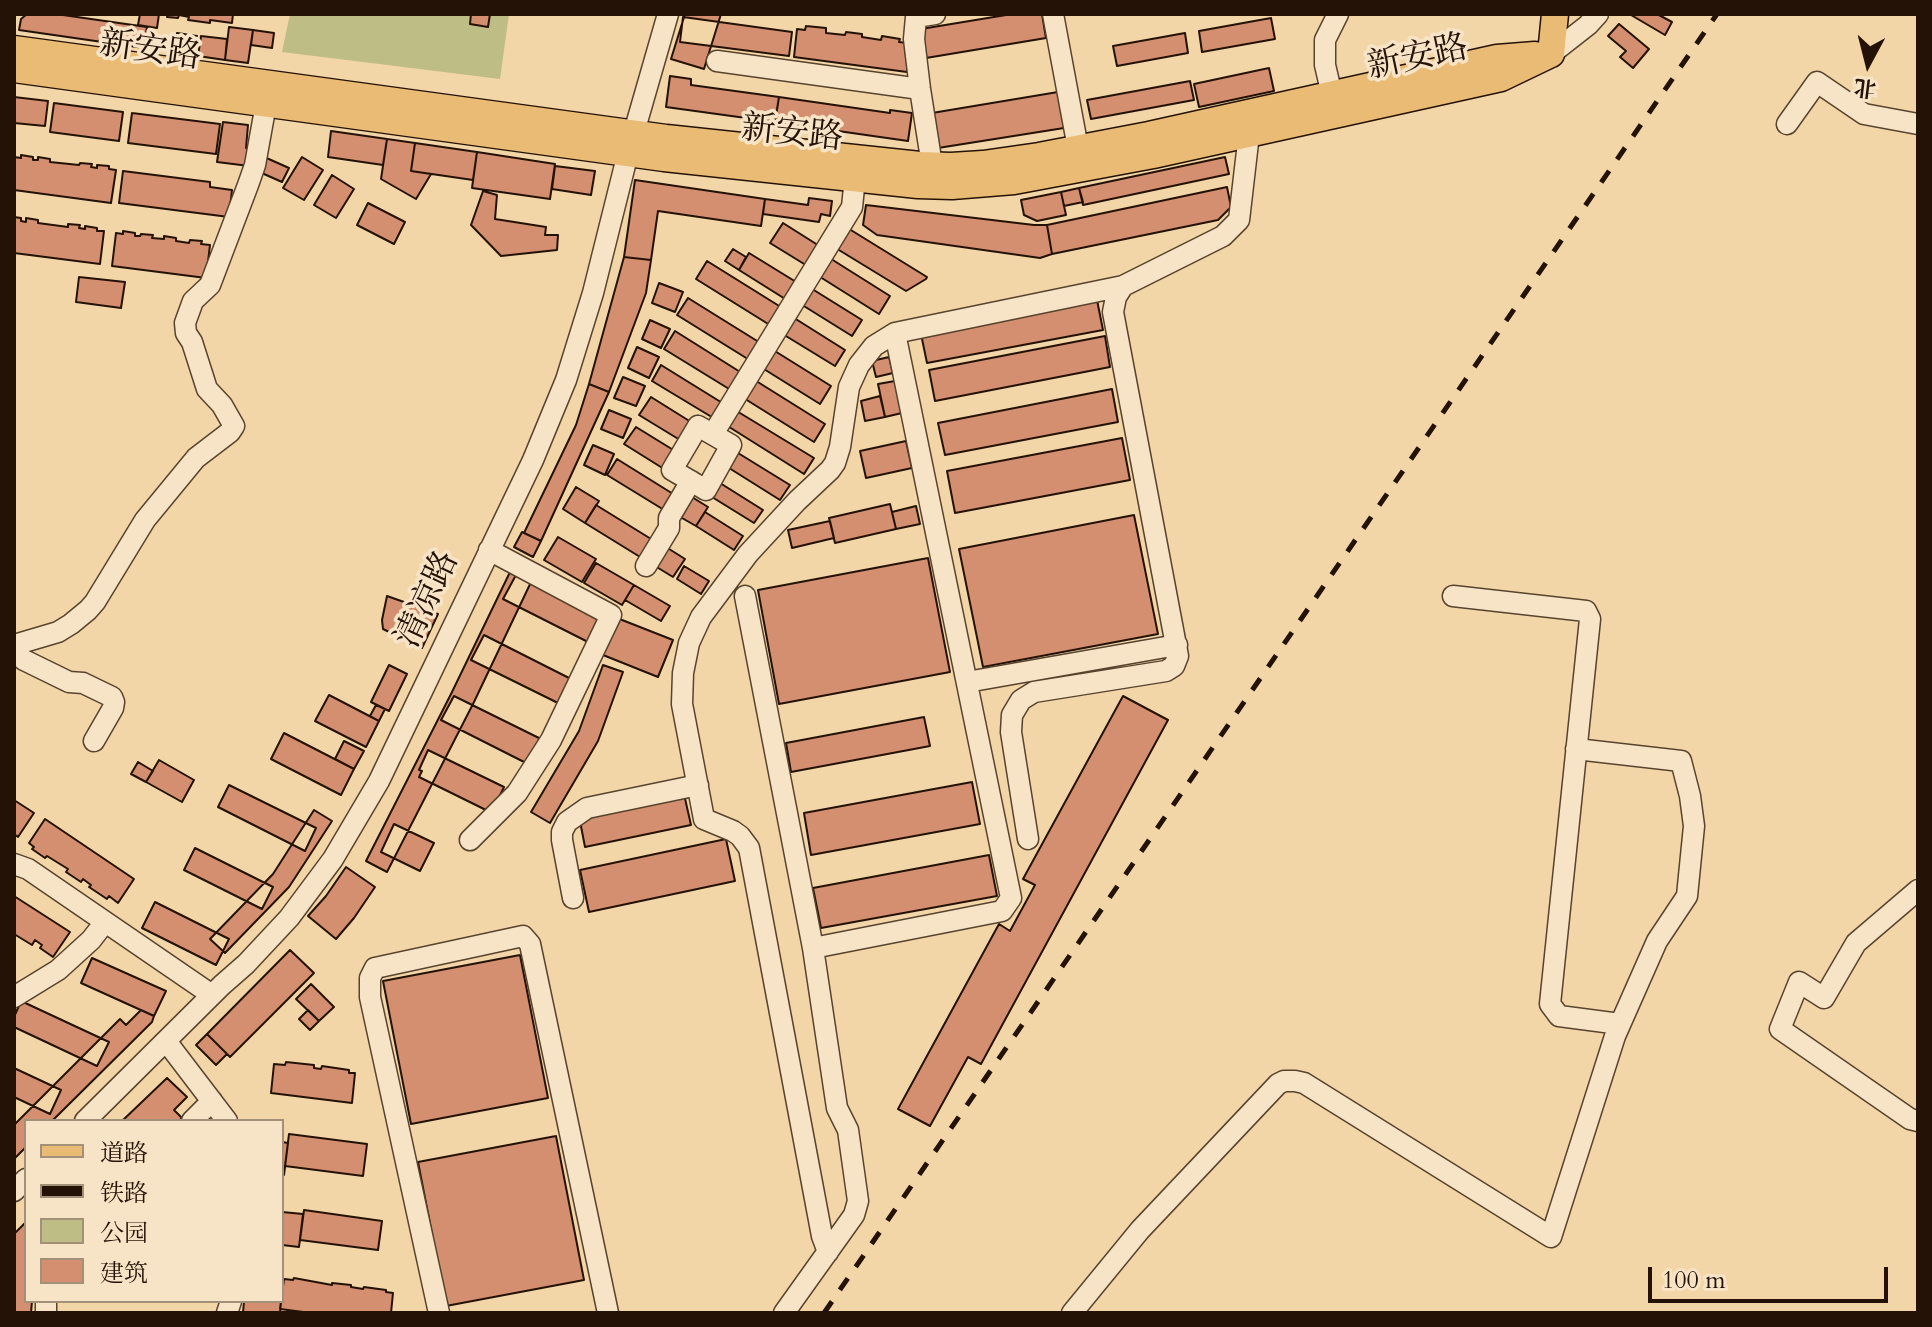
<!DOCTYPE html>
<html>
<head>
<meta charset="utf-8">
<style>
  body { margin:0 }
  #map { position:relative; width:1932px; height:1327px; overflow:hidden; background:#f2d6a8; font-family:Cardo,"Noto Serif SC",serif }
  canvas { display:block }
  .frame { position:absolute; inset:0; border:16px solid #251206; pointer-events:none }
  .legend { position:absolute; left:24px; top:1119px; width:260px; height:184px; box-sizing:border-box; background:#f7e4c6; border:2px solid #a39079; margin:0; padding:10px 14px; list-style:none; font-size:24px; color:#251206 }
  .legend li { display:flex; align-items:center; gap:16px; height:40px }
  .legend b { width:40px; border:2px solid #a39079 }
  .north { position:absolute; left:1828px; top:24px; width:80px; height:80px; -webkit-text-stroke:6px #f7e4c6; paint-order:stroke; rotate:187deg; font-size:22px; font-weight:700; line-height:32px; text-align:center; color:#251206 }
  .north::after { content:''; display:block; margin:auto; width:28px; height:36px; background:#251206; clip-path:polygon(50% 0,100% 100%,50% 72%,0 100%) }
  .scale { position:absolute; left:1648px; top:1267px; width:240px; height:36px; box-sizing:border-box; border:4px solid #251206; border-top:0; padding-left:10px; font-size:24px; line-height:28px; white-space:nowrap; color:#251206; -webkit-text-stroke:6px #f7e4c6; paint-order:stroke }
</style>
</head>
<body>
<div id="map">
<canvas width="1932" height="1327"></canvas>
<div class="frame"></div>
<ul class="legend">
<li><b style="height:10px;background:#e9bb74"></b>道路</li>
<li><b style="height:10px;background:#251206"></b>铁路</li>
<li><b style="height:22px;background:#bebd85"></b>公园</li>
<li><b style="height:22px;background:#d38f70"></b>建筑</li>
</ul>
<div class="north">北</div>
<div class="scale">100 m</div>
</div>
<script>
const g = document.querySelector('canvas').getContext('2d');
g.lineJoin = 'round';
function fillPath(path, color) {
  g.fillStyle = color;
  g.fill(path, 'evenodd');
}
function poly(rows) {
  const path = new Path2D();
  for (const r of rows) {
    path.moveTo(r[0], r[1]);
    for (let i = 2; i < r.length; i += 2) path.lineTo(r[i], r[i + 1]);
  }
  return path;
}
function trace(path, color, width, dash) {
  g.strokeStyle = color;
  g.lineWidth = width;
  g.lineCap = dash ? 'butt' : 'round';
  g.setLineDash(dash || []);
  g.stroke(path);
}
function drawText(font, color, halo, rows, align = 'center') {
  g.font = font + ' Cardo,"Noto Serif SC",serif';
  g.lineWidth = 7;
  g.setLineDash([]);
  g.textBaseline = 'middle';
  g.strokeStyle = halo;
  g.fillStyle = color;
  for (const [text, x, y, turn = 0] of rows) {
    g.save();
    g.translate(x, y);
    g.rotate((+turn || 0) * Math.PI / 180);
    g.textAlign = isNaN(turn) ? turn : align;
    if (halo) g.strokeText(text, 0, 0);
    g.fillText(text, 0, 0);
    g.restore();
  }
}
fillPath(poly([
  [290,14,509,14,500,79,282,52]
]), '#bebd85');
const building = poly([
  [27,14,56,14,147,27,144,48,19,30,21,19,27,14],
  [140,14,159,14,157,28,138,25,140,14],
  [168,14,233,14,232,23,210,20,210,23,188,20,189,17,179,15,178,18,167,17,168,14],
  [471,14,490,14,488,27,470,24,471,14],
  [685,14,721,14,704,69,671,59,685,14],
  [1012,14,1042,14,1046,38,926,58,921,29,1012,14],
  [1632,14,1657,14,1672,22,1665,35,1631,15,1632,14],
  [683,17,792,32,789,56,680,42,683,17],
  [1271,18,1275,39,1202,52,1199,31,1271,18],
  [1619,24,1649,49,1633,68,1620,57,1626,51,1608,36,1619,24],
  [806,26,826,28,826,33,845,35,846,32,862,34,862,37,881,40,882,36,900,39,899,42,907,43,905,53,910,54,907,72,794,57,797,29,805,30,806,26],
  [229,27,253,30,248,63,225,60,229,27],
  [253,30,274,33,272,48,251,45,253,30],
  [177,33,197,36,194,52,175,50,177,33],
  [1185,33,1188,53,1117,66,1113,46,1185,33],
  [201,36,227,39,225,60,198,56,201,36],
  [1269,68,1274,91,1199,107,1194,84,1269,68],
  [670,76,691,79,691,85,779,97,775,122,666,107,670,76],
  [1190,81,1194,100,1091,119,1087,100,1190,81],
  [1058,92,1064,128,938,148,932,113,1058,92],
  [14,97,48,101,45,126,14,123,14,97],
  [779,97,890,113,890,110,912,113,908,141,775,122,779,97],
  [54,103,123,112,119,141,50,132,54,103],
  [132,113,220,124,216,154,128,143,132,113],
  [223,122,248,125,246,148,251,149,249,166,217,162,223,122],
  [331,131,387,139,383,165,328,157,331,131],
  [387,139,415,143,411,171,431,174,416,199,381,179,387,139],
  [415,143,477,152,473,180,411,171,415,143],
  [477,152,555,164,550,199,472,188,477,152],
  [21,155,33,157,33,160,38,160,38,157,50,159,50,162,79,165,80,163,92,164,91,167,97,168,97,165,109,166,109,169,116,170,111,203,14,190,14,157,21,158,21,155],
  [262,156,289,168,282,182,255,170,262,156],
  [302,157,323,170,304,200,283,188,302,157],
  [1225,157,1229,174,1083,205,1079,188,1225,157],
  [555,166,595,171,591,195,552,189,555,166],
  [123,171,210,182,210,187,232,190,229,217,119,203,123,171],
  [332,175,354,189,336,218,314,205,332,175],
  [635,180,765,199,761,226,658,211,651,260,624,257,635,180],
  [1227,187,1231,207,1218,220,1052,254,1047,225,1227,187],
  [1079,188,1083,202,1064,206,1061,192,1079,188],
  [483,191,497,195,495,219,546,227,545,235,558,235,557,250,501,256,471,225,483,191],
  [1061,192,1066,215,1037,221,1024,215,1021,200,1061,192],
  [809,198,832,201,830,216,821,214,819,222,763,214,765,199,808,205,809,198],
  [368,203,405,222,394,244,357,225,368,203],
  [866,205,1034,225,1047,225,1052,254,1040,258,877,235,863,225,866,205],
  [14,217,21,218,21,221,26,222,26,218,38,220,38,223,68,227,68,224,80,225,79,228,85,229,85,226,97,228,97,231,104,231,100,264,14,253,14,217],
  [783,223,821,247,809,267,770,243,783,223],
  [846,227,927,277,926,279,906,291,834,247,846,227],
  [123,231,135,233,135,236,140,236,141,234,153,235,152,238,164,239,164,236,176,238,176,241,189,243,190,240,202,241,201,244,210,245,206,278,112,266,116,233,123,234,123,231],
  [733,249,746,257,739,270,725,261,733,249],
  [749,253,801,285,790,302,739,270,749,253],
  [624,257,651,260,646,293,609,392,589,384,624,257],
  [828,257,890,296,879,314,817,275,828,257],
  [707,261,784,309,773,327,696,279,707,261],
  [79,277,125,282,121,308,76,302,79,277],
  [659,283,683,292,675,312,652,303,659,283],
  [809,287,862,320,852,336,799,303,809,287],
  [688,298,762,344,751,361,677,315,688,298],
  [1097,300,1103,330,927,363,921,334,1097,300],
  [791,316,845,350,835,366,781,333,791,316],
  [650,320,670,329,661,348,642,339,650,320],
  [675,331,745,375,734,392,664,349,675,331],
  [1105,336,1110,367,935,401,929,370,1105,336],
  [637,347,659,357,649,378,628,368,637,347],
  [770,348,831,386,820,404,759,366,770,348],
  [889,357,893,373,876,377,872,361,889,357],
  [661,365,724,404,715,419,652,381,661,365],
  [623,377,645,386,636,406,614,398,623,377],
  [753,379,825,424,814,442,742,397,753,379],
  [895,381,902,413,885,417,878,384,895,381],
  [589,384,609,392,541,541,524,533,576,425,589,384],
  [1112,389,1118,422,945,455,938,423,1112,389],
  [880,396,885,417,865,421,861,401,880,396],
  [651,397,691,422,680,440,639,415,651,397],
  [609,410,631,419,623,438,601,429,609,410],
  [735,410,814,458,804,474,726,425,735,410],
  [636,427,675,451,664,469,624,444,636,427],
  [1122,438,1130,480,955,513,947,471,1122,438],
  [906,441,912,468,866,478,860,451,906,441],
  [593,445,614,454,605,475,584,465,593,445],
  [738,453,790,485,780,500,729,468,738,453],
  [617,459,678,497,669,513,607,475,617,459],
  [720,483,763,510,754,523,712,497,720,483],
  [576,487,599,501,585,523,563,509,576,487],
  [687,494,708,507,696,526,675,514,687,494],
  [890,504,896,529,835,543,829,518,890,504],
  [596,505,656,542,645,560,585,523,596,505],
  [916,506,920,524,896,529,892,512,916,506],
  [705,512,743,536,734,550,696,526,705,512],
  [1134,515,1158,634,983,667,959,549,1134,515],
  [830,521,834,538,792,548,788,530,830,521],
  [522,532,541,541,533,557,514,547,522,532],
  [558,537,596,559,582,582,544,560,558,537],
  [666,547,685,559,673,577,655,566,666,547],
  [928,558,950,672,779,704,758,590,928,558],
  [596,563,634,585,622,605,584,583,596,563],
  [684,566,709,581,701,594,677,579,684,566],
  [511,570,532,580,474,702,387,872,366,861,452,692,511,570],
  [516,575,602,618,590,643,503,599,516,575],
  [634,585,670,606,661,621,625,600,634,585],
  [387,596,438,614,422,648,383,629,382,620,387,596],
  [617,618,673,640,658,677,603,655,617,618],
  [484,635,573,680,560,704,471,660,484,635],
  [389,665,407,674,389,711,371,702,389,665],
  [603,665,623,672,598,741,550,823,531,812,579,731,603,665],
  [329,695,379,721,366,747,315,721,329,695],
  [454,696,543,740,530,765,441,720,454,696],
  [1123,696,1168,720,981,1064,968,1057,930,1126,898,1109,999,924,1010,931,1035,885,1023,879,1123,696],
  [376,705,385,709,379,721,370,716,376,705],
  [924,717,930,746,791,772,786,743,924,717],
  [284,733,354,769,341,795,271,759,284,733],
  [344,741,364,751,354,769,335,759,344,741],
  [428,750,504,787,495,806,488,811,419,777,422,771,419,770,428,750],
  [159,760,194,780,182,802,146,782,159,760],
  [138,762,153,771,146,782,131,774,138,762],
  [972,782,980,824,811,855,804,813,972,782],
  [229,785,316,828,305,851,218,807,229,785],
  [684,794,691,825,585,847,579,816,684,794],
  [14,800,34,813,18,837,14,834,14,800],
  [314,810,332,821,289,887,225,953,210,939,273,874,314,810],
  [45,819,134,879,118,903,109,896,107,899,89,887,91,885,83,879,81,882,66,872,68,869,47,856,45,858,32,849,34,847,29,843,45,819],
  [394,824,434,843,420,871,381,852,394,824],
  [726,839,735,881,589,912,580,870,726,839],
  [195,848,273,887,262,909,184,870,195,848],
  [989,855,997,896,821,928,813,888,989,855],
  [346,867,375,887,354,918,336,939,308,916,326,896,346,867],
  [14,896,70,932,53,957,40,948,42,945,35,940,32,945,14,934,14,896],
  [155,902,229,939,216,965,142,928,155,902],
  [290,950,314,973,230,1057,207,1034,290,950],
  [520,955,548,1098,411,1124,383,981,520,955],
  [92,958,166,991,154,1016,81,983,92,958],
  [311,984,334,1007,319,1021,296,999,311,984],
  [21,1001,109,1042,97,1066,14,1027,14,1017,21,1001],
  [141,1010,154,1016,152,1022,52,1121,26,1121,26,1147,14,1159,14,1125,120,1019,126,1025,141,1010],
  [308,1010,319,1021,310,1030,299,1019,308,1010],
  [207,1034,227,1054,216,1065,196,1045,207,1034],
  [286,1062,314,1065,314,1068,321,1069,322,1066,349,1070,349,1073,355,1073,352,1103,271,1093,274,1064,285,1065,286,1062],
  [14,1068,61,1090,50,1114,14,1097,14,1068],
  [167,1078,187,1097,174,1110,182,1118,179,1121,122,1121,167,1078],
  [289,1134,367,1144,363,1176,285,1166,289,1134],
  [556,1136,584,1280,446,1306,418,1162,556,1136],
  [282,1142,288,1143,284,1175,282,1174,282,1142],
  [304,1210,382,1221,378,1250,300,1240,304,1210],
  [282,1212,303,1214,299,1247,282,1245,282,1212],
  [26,1222,26,1301,32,1301,31,1313,14,1313,14,1234,26,1222],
  [294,1278,332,1285,332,1283,351,1285,351,1287,363,1289,364,1287,386,1290,386,1292,393,1293,391,1313,311,1313,280,1309,284,1279,293,1280,294,1278],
  [244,1301,281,1301,280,1313,243,1313,244,1301]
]);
fillPath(building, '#d38f70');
trace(building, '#251206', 2);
const minor = poly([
  [1053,14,1078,148],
  [1551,54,1588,25,1598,14],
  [717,61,920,89],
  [1332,95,1325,65,1325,40,1338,14],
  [1787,124,1817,82,1864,114,1918,124],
  [932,165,920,89,914,39,916,17,935,14],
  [698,426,731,445,706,490,672,470,698,426],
  [713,434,852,207,855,178],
  [646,566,669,528,669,518,691,481],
  [745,596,813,948,837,1108,848,1130,858,1201,854,1215,784,1313],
  [1453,596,1586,611,1590,619,1550,1004,1559,1016,1620,1024],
  [14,645,58,632,71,624,88,610,95,602,145,520,196,458,230,432,234,426,222,405,207,389,192,342,186,333,185,323,193,301,210,285,248,185,255,165,266,104],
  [14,652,24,660,69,682,83,683,112,697,114,702,113,708,94,741],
  [967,682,1177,645],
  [1028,839,1011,732,1012,715,1021,700,1034,692,1166,671,1174,666,1178,656,1113,312,1116,297,1123,286],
  [470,840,517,793,551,740,611,615,489,550],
  [14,864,28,869,212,995],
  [1918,890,1856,943,1824,998,1799,982,1780,1029,1910,1119,1918,1121],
  [573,898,562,840,562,832,567,822,587,808,698,785],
  [813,948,1002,911,1011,898,895,333],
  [14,997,58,970,91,940,105,922],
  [166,1041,227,1121],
  [85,1121,222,985,246,964,289,918,333,859,379,781,533,460,566,380,593,293,628,153,668,14],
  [192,1121,212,1101],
  [14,1191,26,1179],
  [828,1252,822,1236,749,848,740,836,733,831,704,819,682,704,683,673,689,643,701,617,748,554,797,501,830,470,835,463,840,447,849,387,859,365,874,346,895,333,1123,286,1223,236,1239,220,1249,134],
  [46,1313,46,1301],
  [227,1313,231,1301],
  [439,1313,370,997,370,978,375,968,523,936,530,944,608,1313],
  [1072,1313,1140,1230,1278,1084,1284,1081,1295,1081,1304,1083,1551,1237,1615,1036,1657,941,1687,896,1694,826,1690,796,1681,761,1576,749]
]);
const major = poly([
  [14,49,666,138,920,165,951,166,983,164,1039,156,1149,135,1497,58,1535,55],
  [1551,54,1555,14],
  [14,69,664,158,918,185,952,186,1014,181,1153,155,1501,78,1551,54]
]);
trace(minor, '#58432e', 23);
trace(major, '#251206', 29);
trace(minor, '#f7e4c6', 20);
trace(major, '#e9bb74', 26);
trace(poly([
  [824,1313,1717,14]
]), '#251206', 5, [14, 14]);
drawText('34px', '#251206', '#f7e4c6', [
  ["新安路",150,52,8],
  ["新安路",1418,59,-12],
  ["新安路",792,135,6],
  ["清凉路",429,600,-65]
]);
</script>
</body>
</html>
